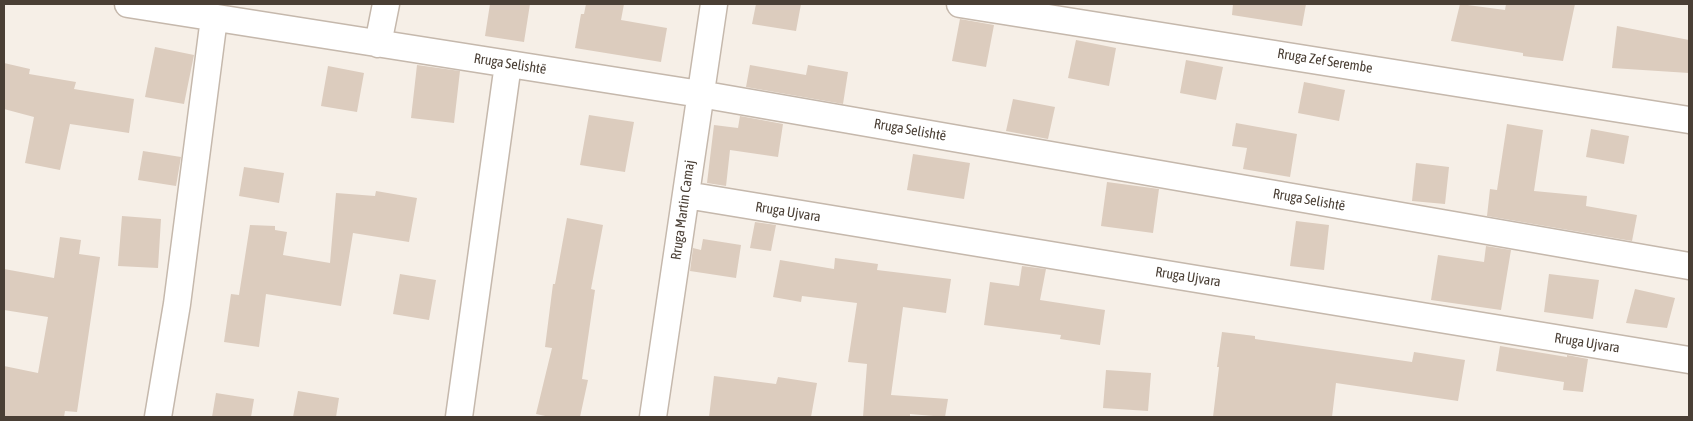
<!DOCTYPE html>
<html>
<head>
<meta charset="utf-8">
<style>
  body { margin:0 }
  #map { position:relative; width:1693px; height:421px; overflow:hidden; background:#f6efe7; font-family:"Asap Condensed",sans-serif }
  canvas { display:block }
  .frame { position:absolute; inset:0; border:5px solid #4a3f35; pointer-events:none }
</style>
</head>
<body>
<div id="map">
<canvas width="1693" height="421"></canvas>
<div class="frame"></div>
</div>
<script>
const g = document.querySelector('canvas').getContext('2d');
g.lineJoin = 'round';
function fillPath(path, color) {
  g.fillStyle = color;
  g.fill(path, 'evenodd');
}
function poly(rows) {
  const path = new Path2D();
  for (const r of rows) {
    path.moveTo(r[0], r[1]);
    for (let i = 2; i < r.length; i += 2) path.lineTo(r[i], r[i + 1]);
  }
  return path;
}
function trace(path, color, width, dash) {
  g.strokeStyle = color;
  g.lineWidth = width;
  g.lineCap = dash ? 'butt' : 'round';
  g.setLineDash(dash || []);
  g.stroke(path);
}
function drawText(font, color, halo, rows, align = 'center') {
  g.font = font + ' "Asap Condensed",sans-serif';
  g.lineWidth = 5;
  g.setLineDash([]);
  g.textBaseline = 'middle';
  g.strokeStyle = halo;
  g.fillStyle = color;
  for (const [text, x, y, turn = 0] of rows) {
    g.save();
    g.translate(x, y);
    g.rotate((+turn || 0) * Math.PI / 180);
    g.textAlign = isNaN(turn) ? turn : align;
    if (halo) g.strokeText(text, 0, 0);
    g.fillText(text, 0, 0);
    g.restore();
  }
}
fillPath(poly([
  [490,4,530,4,524,42,485,36],
  [586,4,624,4,621,20,667,28,661,62,575,48,581,14,584,14],
  [756,4,801,4,796,31,752,24],
  [1233,4,1306,4,1302,26,1232,15],
  [1460,4,1505,10,1506,4,1575,4,1563,61,1523,56,1523,53,1451,41],
  [960,19,994,25,986,67,952,61],
  [1617,26,1689,40,1689,73,1612,68],
  [1076,40,1116,48,1109,86,1068,78],
  [155,47,194,55,184,104,145,97],
  [1186,60,1223,67,1216,100,1180,93],
  [4,63,30,69,29,74,76,82,74,89,134,99,129,133,70,124,60,170,25,163,34,117,4,109],
  [417,65,460,71,454,123,411,118],
  [750,65,806,75,808,65,848,72,843,104,746,87],
  [328,66,364,73,357,112,321,106],
  [1304,82,1345,90,1339,121,1298,113],
  [1013,99,1055,107,1048,139,1006,131],
  [589,115,634,122,625,172,580,165],
  [740,116,783,124,778,157,730,150,726,186,707,183,714,125,738,128],
  [1236,123,1297,134,1290,177,1243,169,1247,148,1232,146],
  [1507,124,1543,130,1534,191,1587,196,1586,206,1637,215,1632,241,1487,216,1490,189,1497,190],
  [1591,129,1629,136,1624,164,1586,157],
  [143,151,181,157,176,186,138,180],
  [913,154,970,163,964,199,907,190],
  [1416,163,1449,167,1445,204,1412,201],
  [244,167,284,173,279,203,239,196],
  [1107,182,1159,189,1153,233,1101,226],
  [376,191,417,198,409,242,353,233,341,306,266,294,259,347,224,342,231,294,239,295,250,225,275,226,275,230,287,232,283,255,330,263,336,193,375,196],
  [122,216,161,219,158,268,118,266],
  [567,218,603,225,591,289,595,290,582,379,588,380,580,417,550,417,536,414,552,348,545,347,553,284,555,284],
  [1296,221,1329,225,1324,270,1290,266],
  [755,222,776,225,771,251,750,248],
  [60,237,81,240,79,254,100,257,77,412,65,411,64,417,4,417,4,366,38,373,48,317,4,310,4,269,54,278],
  [703,239,741,245,736,278,690,271,693,248,701,250],
  [1486,246,1511,250,1501,310,1431,300,1438,255,1484,262],
  [835,258,878,264,877,270,951,279,946,313,903,307,891,395,948,399,945,417,910,414,910,417,863,417,867,364,848,362,857,303,802,296,801,302,773,297,780,260,834,269],
  [1022,266,1046,269,1040,300,1105,310,1100,345,1060,339,1061,335,984,325,990,282,1019,286],
  [400,274,436,280,429,320,393,314],
  [1549,274,1599,280,1593,319,1544,312],
  [1635,289,1675,298,1667,328,1626,323],
  [1222,332,1255,336,1255,339,1412,362,1414,352,1465,360,1458,401,1336,383,1332,417,1213,417,1219,367,1217,367],
  [1500,346,1567,357,1567,355,1588,359,1583,392,1563,390,1564,382,1496,371],
  [1106,370,1151,373,1148,411,1103,408],
  [714,376,776,384,778,377,817,383,811,417,709,417],
  [298,391,339,398,336,417,293,417],
  [216,393,254,399,251,417,212,417]
]), '#dcccbe');
const minor = poly([
  [128,4,700,94,1689,266],
  [960,4,1689,120],
  [378,44,386,4],
  [686,195,1689,360],
  [158,417,177,304,214,18],
  [459,417,508,64],
  [653,417,714,4]
]);
trace(minor, '#c5b8ac', 29);
trace(minor, '#fff', 26);
drawText('14px', '#4a3f35', '#fff', [
  ["Rruga Zef Serembe",1325,61,9],
  ["Rruga Selishtë",510,64,9],
  ["Rruga Selishtë",910,130,10],
  ["Rruga Selishtë",1309,200,10],
  ["Rruga Martin Camaj",683,210,-82],
  ["Rruga Ujvara",788,212,9],
  ["Rruga Ujvara",1188,277,9],
  ["Rruga Ujvara",1587,343,9]
]);
</script>
</body>
</html>
